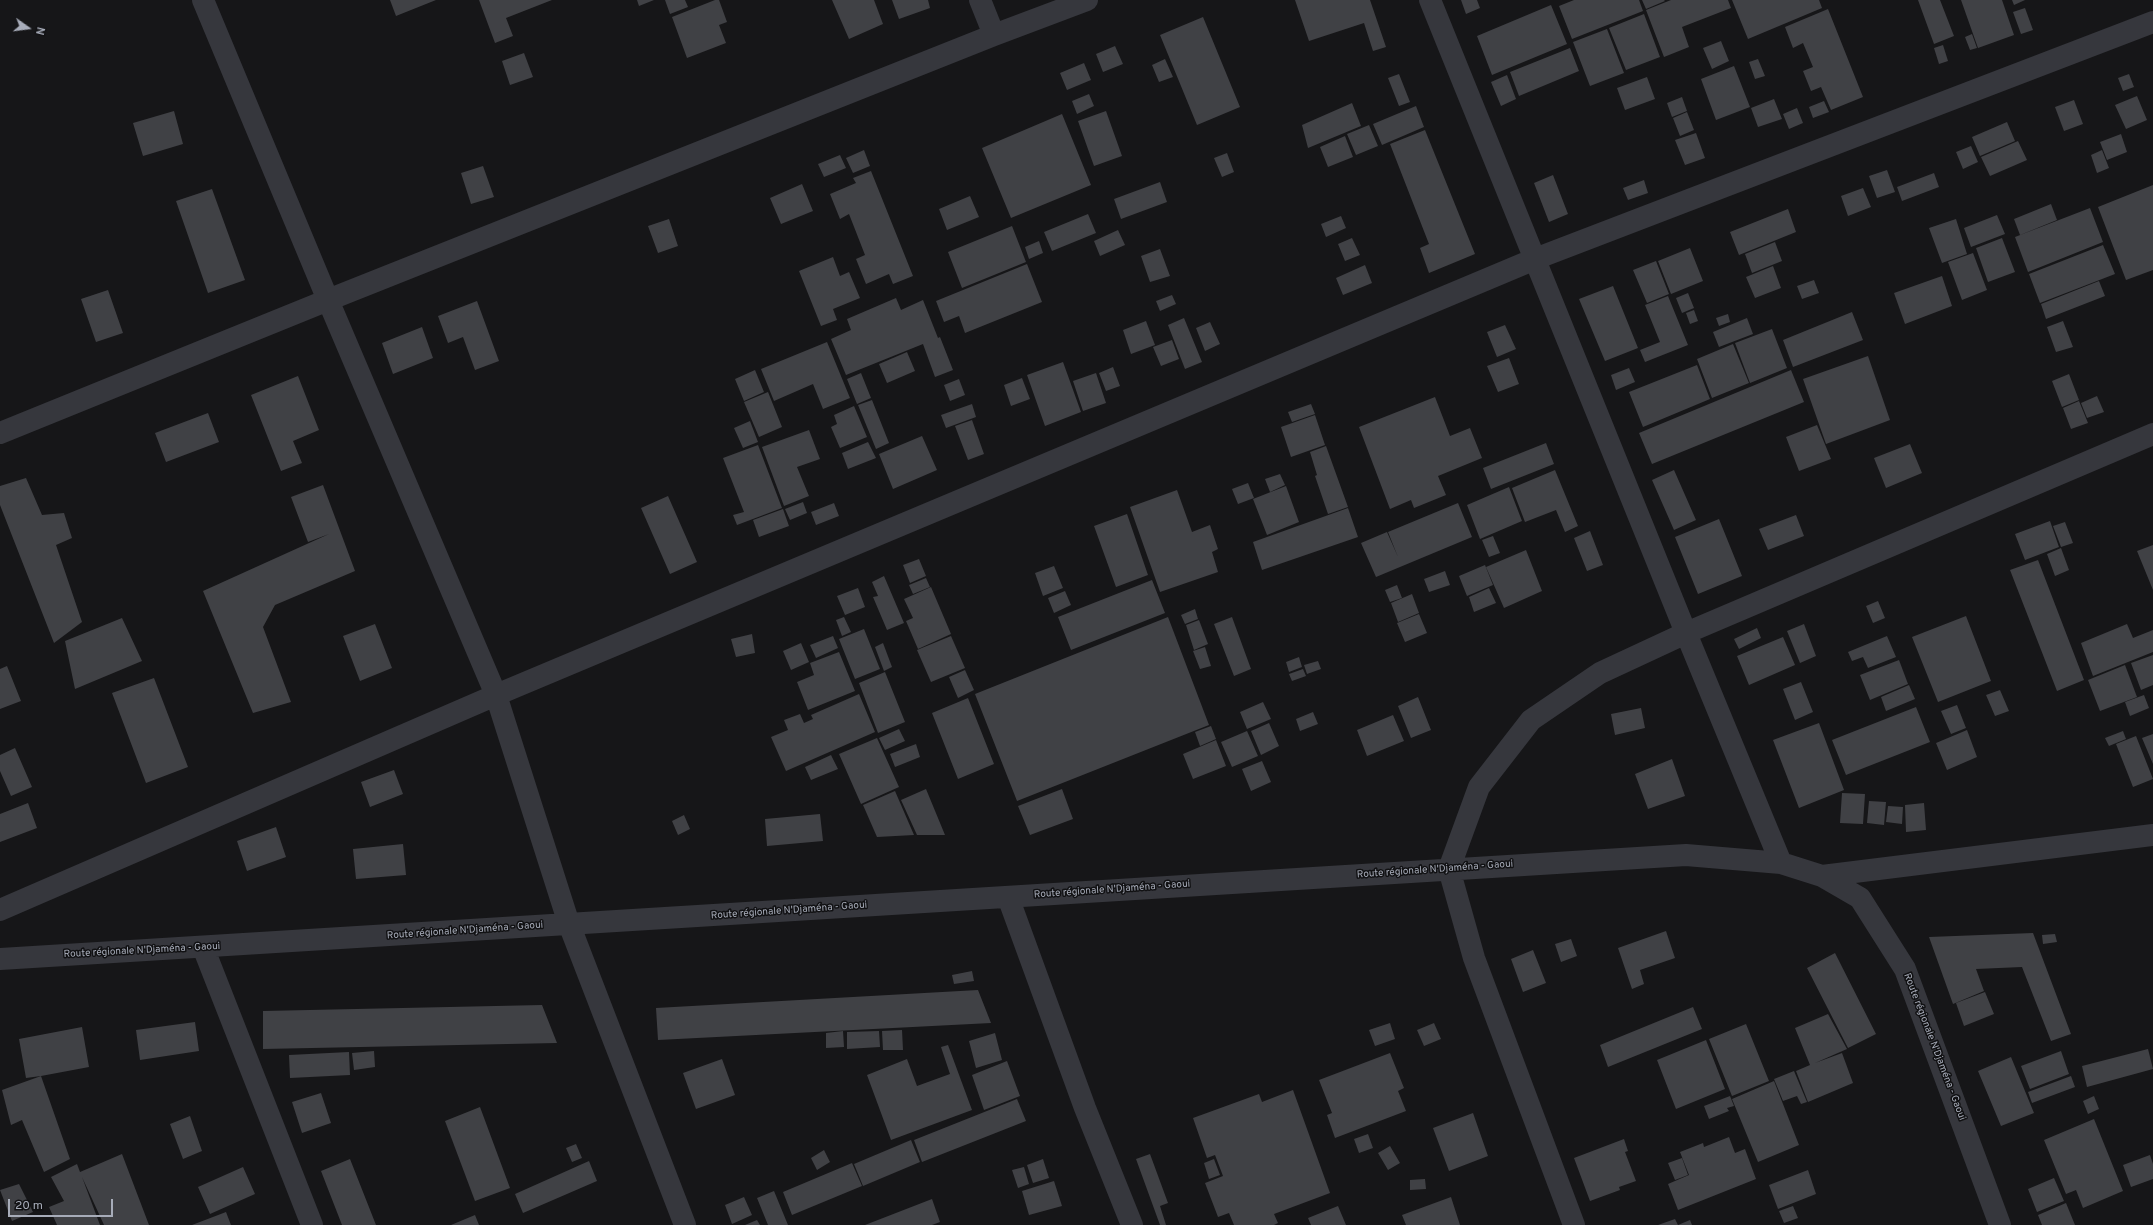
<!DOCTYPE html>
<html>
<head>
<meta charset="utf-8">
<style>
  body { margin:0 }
  #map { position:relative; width:2153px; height:1225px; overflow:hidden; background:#161618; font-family:Overpass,sans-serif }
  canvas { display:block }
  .north { position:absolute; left:8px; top:8px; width:40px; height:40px; -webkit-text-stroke:3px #111113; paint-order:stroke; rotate:104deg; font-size:11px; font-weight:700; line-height:16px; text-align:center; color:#a7acb9 }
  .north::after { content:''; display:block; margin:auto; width:14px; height:18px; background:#a7acb9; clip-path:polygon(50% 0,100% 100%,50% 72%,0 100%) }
  .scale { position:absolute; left:8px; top:1199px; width:105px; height:18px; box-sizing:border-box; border:2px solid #a7acb9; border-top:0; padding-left:5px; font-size:12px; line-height:14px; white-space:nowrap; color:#a7acb9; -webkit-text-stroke:3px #111113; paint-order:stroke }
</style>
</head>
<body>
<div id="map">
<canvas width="2153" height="1225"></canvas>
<div class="north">N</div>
<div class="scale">20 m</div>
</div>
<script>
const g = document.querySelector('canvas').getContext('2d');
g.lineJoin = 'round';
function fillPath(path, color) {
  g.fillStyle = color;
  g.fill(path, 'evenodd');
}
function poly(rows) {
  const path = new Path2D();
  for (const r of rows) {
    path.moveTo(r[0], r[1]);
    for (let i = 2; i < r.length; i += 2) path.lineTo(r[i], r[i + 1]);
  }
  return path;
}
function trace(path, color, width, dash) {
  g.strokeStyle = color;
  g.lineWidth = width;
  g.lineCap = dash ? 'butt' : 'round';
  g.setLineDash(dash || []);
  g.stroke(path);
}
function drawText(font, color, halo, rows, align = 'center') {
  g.font = font + ' Overpass,sans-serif';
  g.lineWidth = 3;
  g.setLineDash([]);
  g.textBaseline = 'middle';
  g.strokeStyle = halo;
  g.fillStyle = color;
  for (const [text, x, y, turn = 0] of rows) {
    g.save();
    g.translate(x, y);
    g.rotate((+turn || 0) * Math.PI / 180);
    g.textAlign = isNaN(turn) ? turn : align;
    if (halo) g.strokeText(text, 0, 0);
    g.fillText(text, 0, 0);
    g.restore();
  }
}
fillPath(poly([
  [390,0,436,0,396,16],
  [479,0,552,0,506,18,513,36,495,43],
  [637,0,654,0,639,6],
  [665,0,685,0,688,7,670,14],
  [715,0,719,0,727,22,719,25,726,43,687,58,672,17],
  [832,0,874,0,883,24,849,39],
  [892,0,928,0,930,8,899,19],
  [1295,0,1370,0,1386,47,1373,51,1364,23,1309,41],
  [1461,0,1477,0,1480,8,1466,14],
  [1574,0,1639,0,1643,11,1572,39,1559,6],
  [1642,0,1664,0,1665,1,1646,9],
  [1671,0,1728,0,1731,8,1682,27,1689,47,1664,57,1646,10],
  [1732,0,1819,0,1822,8,1748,39],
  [1918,0,1940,0,1954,36,1934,44],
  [1961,0,2002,0,2014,35,1978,48],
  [2012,0,2025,0,2014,5],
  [1551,5,1567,44,1492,75,1477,36],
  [2025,8,2033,30,2021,34,2013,12],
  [1828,9,1863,97,1831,110,1821,87,1811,91,1803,71,1813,67,1803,43,1793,48,1785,27],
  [1644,14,1660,57,1626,70,1609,28],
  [1203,17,1240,107,1197,125,1160,35],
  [1607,29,1624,73,1590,86,1573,42],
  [1972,34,1977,48,1970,50,1965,37],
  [1721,41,1729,61,1712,69,1703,48],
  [1943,45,1948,61,1939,64,1934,48],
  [1115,46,1123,64,1103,72,1096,54],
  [1570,48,1579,71,1519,96,1510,72],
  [524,53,533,77,510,85,502,61],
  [1165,59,1173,77,1159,82,1152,65],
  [1758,59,1765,76,1755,79,1749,62],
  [1084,63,1091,80,1067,90,1060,73],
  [1734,66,1750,107,1716,120,1701,79],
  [1399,74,1410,102,1399,106,1388,78],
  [2129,74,2134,87,2123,91,2118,78],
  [1507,75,1516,99,1501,106,1491,82],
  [1647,77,1655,99,1625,110,1617,88],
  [1089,94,1094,106,1077,114,1072,101],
  [2137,96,2147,120,2126,129,2115,105],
  [1682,97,1687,111,1672,117,1667,103],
  [1774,99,1782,119,1758,127,1751,108],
  [2074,100,2083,124,2064,131,2055,107],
  [1824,101,1829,112,1813,118,1809,107],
  [1352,103,1361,126,1308,148,1302,125],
  [1416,106,1424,127,1382,145,1373,124],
  [1797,108,1803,123,1789,129,1783,114],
  [174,111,183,144,143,156,133,123],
  [1106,111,1122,156,1094,166,1078,121],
  [1687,112,1694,130,1680,136,1673,118],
  [1062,114,1091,185,1011,218,982,148],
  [2007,122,2015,141,1980,156,1972,137],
  [1369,125,1378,146,1356,155,1347,134],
  [1425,130,1475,254,1429,273,1420,248,1429,244,1390,144],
  [1696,133,1705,158,1685,165,1675,140],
  [2121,134,2127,152,2107,160,2100,142],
  [1345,136,1353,157,1328,167,1320,147],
  [2018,141,2027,160,1990,176,1981,157],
  [1971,146,1978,162,1963,169,1956,152],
  [864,150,870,166,853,173,846,158],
  [2102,150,2109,168,2097,173,2091,155],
  [1227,153,1234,172,1222,177,1214,158],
  [840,155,846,168,824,177,818,164],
  [483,166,494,197,471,204,461,173],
  [1887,170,1895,192,1877,198,1869,176],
  [871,171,913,276,893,284,889,274,866,284,856,259,865,255,849,214,840,219,830,194,856,183,853,178],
  [1934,173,1939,187,1902,201,1897,187],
  [1553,175,1568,214,1549,222,1534,183],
  [1644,180,1648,193,1628,200,1623,188],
  [1160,182,1167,202,1121,219,1114,199],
  [802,184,813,211,781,224,770,198],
  [2153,185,2153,270,2126,280,2098,207],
  [1863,188,1871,207,1848,216,1841,196],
  [212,189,245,280,208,293,176,201],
  [970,196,979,217,947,230,939,209],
  [2051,204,2057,220,2020,235,2014,219],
  [2090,208,2103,242,2028,272,2015,237],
  [1788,209,1796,232,1739,255,1730,232],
  [1088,214,1096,233,1052,251,1044,232],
  [1997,215,2005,234,1971,247,1964,228],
  [1341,216,1346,228,1326,237,1321,224],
  [669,219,678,246,658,253,648,226],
  [1956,219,1967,254,1942,263,1929,228],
  [1012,226,1026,262,962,288,948,252],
  [1118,230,1125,245,1100,256,1094,241],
  [1352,238,1360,255,1345,261,1338,244],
  [2002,238,2015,272,1988,282,1976,248],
  [1039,241,1043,253,1029,259,1025,247],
  [1775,242,1782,261,1752,273,1745,254],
  [2103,245,2115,274,2040,303,2029,274],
  [1690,248,1703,281,1671,294,1658,261],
  [1160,249,1170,276,1150,282,1141,256],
  [1973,253,1987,290,1962,300,1948,262],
  [833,257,840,276,849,272,860,298,833,309,837,320,821,326,799,271],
  [1656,261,1669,294,1647,303,1633,270],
  [1027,264,1042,302,965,333,959,316,944,322,936,301],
  [1365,265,1372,283,1343,295,1336,278],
  [1773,266,1781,288,1755,298,1746,277],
  [1942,276,1952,306,1905,324,1894,293],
  [1814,280,1819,293,1802,299,1797,286],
  [2099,281,2105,296,2046,319,2041,304],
  [1613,286,1638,348,1605,361,1579,299],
  [108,290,123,333,96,342,81,299],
  [1688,293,1694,308,1682,313,1676,298],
  [1172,295,1176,304,1160,311,1156,301],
  [1668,296,1688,345,1645,362,1640,350,1660,342,1645,305],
  [896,298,901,310,923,300,938,338,940,337,953,370,935,377,923,344,846,375,831,339,851,330,847,319],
  [477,301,499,361,475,370,463,337,448,343,438,316],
  [1694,310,1698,321,1690,324,1686,313],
  [1852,312,1863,340,1793,367,1783,340],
  [1728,314,1730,322,1719,326,1716,318],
  [1184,318,1202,362,1185,369,1168,325],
  [1747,318,1753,334,1719,347,1713,332],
  [1146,321,1155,345,1131,354,1123,330],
  [2063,321,2073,347,2056,352,2047,327],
  [1210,322,1220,344,1205,351,1196,328],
  [1505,325,1516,349,1497,357,1487,332],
  [422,327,433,358,393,374,382,343],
  [1772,329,1787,368,1750,383,1735,343],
  [1172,340,1179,359,1161,366,1153,347],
  [827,342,850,398,823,409,813,384,774,401,761,369],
  [1733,344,1749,383,1712,398,1697,359],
  [907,352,915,371,887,383,879,364],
  [1868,356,1890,420,1826,444,1803,379],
  [1509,358,1519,384,1498,392,1487,366],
  [1063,362,1081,412,1045,426,1027,375],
  [1697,365,1710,399,1643,427,1629,392],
  [1113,367,1120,386,1106,391,1099,373],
  [1629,368,1635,382,1616,390,1611,375],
  [755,370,764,392,744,401,735,379],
  [1791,370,1804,402,1652,464,1639,433],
  [861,373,871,398,857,404,847,379],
  [1096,373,1106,403,1083,411,1073,381],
  [2069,374,2079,400,2062,407,2052,381],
  [298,376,319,430,293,441,302,463,281,471,251,395],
  [1022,378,1030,399,1011,406,1004,385],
  [959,379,965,395,950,401,944,385],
  [768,392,782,427,759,437,744,402],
  [2097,396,2104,412,2087,418,2081,403],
  [1435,397,1450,436,1470,428,1482,458,1438,476,1446,495,1414,508,1411,500,1390,509,1359,427],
  [872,400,889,443,876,449,858,405],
  [2079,401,2088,423,2071,429,2063,408],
  [972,404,976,417,946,428,941,415],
  [1311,404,1315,414,1292,422,1288,412],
  [854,406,867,437,840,448,831,427,837,424,834,415],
  [208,413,219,442,166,462,155,433],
  [1315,415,1325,445,1291,457,1281,427],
  [972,420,984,454,968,460,955,426],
  [750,421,758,442,743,448,734,428],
  [1817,425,1831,459,1799,471,1786,437],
  [809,430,820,459,797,467,809,496,784,506,762,447],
  [922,436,937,470,893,489,879,454],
  [868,442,876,458,848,469,842,453],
  [1546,443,1554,464,1491,489,1483,468],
  [1910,444,1922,473,1886,488,1874,458],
  [758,445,782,508,737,525,733,515,744,512,723,458],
  [1326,446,1348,507,1328,514,1315,476,1317,475,1310,452],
  [1555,470,1578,526,1565,532,1556,510,1525,522,1512,488],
  [1674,470,1696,520,1674,530,1652,480],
  [1280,474,1285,485,1270,492,1265,479],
  [26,478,42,515,64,513,72,538,56,545,82,622,54,643,0,505,0,486],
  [1248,483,1254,498,1238,504,1232,489],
  [323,485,355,571,275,605,263,627,291,702,253,713,203,591,329,534,308,542,291,497],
  [1286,486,1299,522,1267,535,1253,499],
  [1509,487,1522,521,1480,539,1467,505],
  [1177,490,1192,532,1210,525,1218,549,1212,552,1218,572,1160,592,1130,507],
  [668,496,697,562,670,574,641,508],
  [803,502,807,513,790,520,785,509],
  [834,503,839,516,816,525,811,512],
  [1458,503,1472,537,1376,577,1361,543,1387,532,1398,557,1388,532],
  [1348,508,1358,537,1262,570,1253,542],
  [783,509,789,526,759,537,753,520],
  [1127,514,1148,575,1116,587,1094,526],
  [1796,515,1804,536,1768,550,1759,529],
  [1719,519,1742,576,1698,594,1675,537],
  [2050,521,2059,547,2025,560,2015,534],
  [2065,522,2073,543,2061,547,2053,526],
  [1590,531,1603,565,1587,571,1574,538],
  [1493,536,1500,553,1489,557,1482,540],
  [2153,545,2153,590,2137,551],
  [2061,548,2069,570,2055,576,2047,554],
  [1526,550,1542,591,1504,608,1486,567],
  [919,559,926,576,910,583,903,565],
  [2038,560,2084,680,2057,691,2010,570],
  [1485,565,1493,585,1467,596,1459,576],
  [1054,566,1063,588,1043,596,1035,573],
  [1445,571,1450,585,1429,592,1424,579],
  [884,576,904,623,887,630,873,597,878,596,872,582],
  [926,578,930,587,913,594,909,585],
  [1152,580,1165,613,1071,650,1058,617],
  [1397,585,1402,598,1390,602,1385,590],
  [931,587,951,634,918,649,906,621,913,618,904,599],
  [858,588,865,607,845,615,837,596],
  [1489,588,1496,603,1474,612,1469,597],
  [1065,591,1071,605,1054,613,1048,598],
  [1412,594,1419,613,1398,622,1391,603],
  [1878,601,1885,618,1873,623,1866,606],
  [1195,609,1198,619,1185,624,1181,615],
  [1419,614,1427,633,1405,642,1397,623],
  [1966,616,1991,681,1938,702,1912,637],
  [844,617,851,632,842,636,836,620],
  [1168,617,1209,725,1017,801,975,694],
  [1232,617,1251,669,1234,676,1214,624],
  [122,618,142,661,75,689,65,641],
  [1199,620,1208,644,1194,650,1186,625],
  [375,624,392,668,360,681,343,636],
  [1804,624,1816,656,1800,663,1787,631],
  [2127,624,2133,638,2153,630,2153,652,2093,676,2081,643],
  [1757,628,1761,638,1739,649,1734,639],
  [864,629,880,669,855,679,839,639],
  [752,634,755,653,736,657,731,639],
  [833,636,838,648,816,658,810,645],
  [951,636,965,668,931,682,917,650],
  [1887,636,1896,657,1868,668,1863,657,1852,661,1848,652],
  [1783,637,1795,665,1749,685,1737,656],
  [801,643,809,662,791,670,783,651],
  [883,643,892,667,884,671,875,647],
  [1205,647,1211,666,1200,669,1193,651],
  [839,652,855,691,808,710,797,682,814,675,810,663],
  [2153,655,2153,685,2141,690,2131,663],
  [1299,657,1302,667,1289,672,1286,662],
  [1899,660,1908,684,1870,700,1860,675],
  [1318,661,1321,669,1307,674,1304,665],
  [2125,665,2137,697,2100,711,2088,680],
  [7,666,21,701,0,709,0,669],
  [1303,669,1306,676,1292,681,1289,674],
  [965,670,974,690,958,698,949,677],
  [885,672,905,722,878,733,859,683],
  [154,678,188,767,146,783,112,693],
  [1801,682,1813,712,1795,720,1783,689],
  [1909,685,1915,699,1886,711,1881,697],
  [2000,690,2009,711,1995,716,1986,695],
  [859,694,875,732,786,771,771,737,788,730,784,720,800,714,804,723,813,719,811,715],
  [2144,695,2149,708,2130,716,2125,702],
  [1418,697,1431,730,1411,738,1398,706],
  [968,698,994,764,958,779,932,713],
  [1263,702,1271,719,1247,729,1240,712],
  [1957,705,1966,728,1951,734,1941,711],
  [1916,707,1930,742,1846,775,1832,740],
  [1641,708,1645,728,1615,735,1611,714],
  [1313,712,1318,724,1300,731,1296,719],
  [1393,715,1404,741,1367,756,1357,730],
  [1269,723,1279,746,1261,755,1251,731],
  [1819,723,1844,790,1799,808,1773,740],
  [1211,726,1216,739,1200,746,1195,732],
  [899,729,905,741,885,750,879,738],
  [1967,730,1977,757,1947,770,1936,743],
  [1247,731,1258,756,1232,767,1221,742],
  [2123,731,2126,739,2109,746,2105,738],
  [2153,734,2153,764,2142,738],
  [2136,736,2153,779,2133,787,2116,744],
  [877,738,899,787,861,804,839,754],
  [1216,740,1226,766,1193,779,1183,754],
  [916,744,920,757,895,767,890,754],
  [15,748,32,787,11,796,0,771,0,755],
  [831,755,838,769,811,780,805,767],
  [1672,759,1685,796,1648,809,1635,774],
  [1262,761,1271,782,1251,791,1242,769],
  [394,770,403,794,370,807,361,782],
  [926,789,945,835,917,835,901,800],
  [1062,789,1073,819,1030,835,1018,806],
  [895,791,914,835,877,837,863,805],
  [1842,793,1865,794,1863,824,1840,823],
  [1869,801,1886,802,1884,825,1867,823],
  [28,803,37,828,0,842,0,814],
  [1924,803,1926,830,1906,832,1905,805],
  [1888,806,1903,807,1902,824,1886,822],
  [820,814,823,841,767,846,765,819],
  [684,815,690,829,678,835,672,821],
  [276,827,286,857,247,871,237,841],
  [403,844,406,875,356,879,353,849],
  [1666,931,1675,958,1640,970,1644,984,1632,989,1618,948],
  [2033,933,2071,1034,2051,1041,2022,967,1976,969,1984,991,1953,1004,1929,937],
  [2055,934,2057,942,2043,944,2042,935],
  [1571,939,1577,956,1561,962,1555,944],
  [1533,950,1546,983,1523,992,1511,959],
  [1835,953,1876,1034,1848,1048,1807,968],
  [972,971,974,981,954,984,952,975],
  [978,990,991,1023,658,1040,656,1008],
  [1985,992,1994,1014,1964,1026,1956,1003],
  [542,1005,557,1043,263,1049,263,1011],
  [1693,1007,1702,1029,1608,1067,1600,1045],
  [1828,1014,1847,1049,1815,1063,1842,1053,1853,1083,1808,1102,1796,1071,1810,1065,1795,1028],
  [195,1022,199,1051,140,1060,136,1030],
  [1390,1023,1395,1039,1375,1046,1369,1030],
  [1434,1023,1441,1039,1424,1046,1417,1030],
  [1746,1024,1769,1081,1732,1096,1709,1039],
  [82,1027,89,1067,41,1076,70,1159,44,1172,22,1120,11,1125,2,1090,41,1076,26,1078,19,1039],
  [902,1030,903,1050,883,1050,882,1031],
  [843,1031,844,1047,826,1048,826,1033],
  [879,1031,880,1047,847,1049,847,1032],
  [995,1033,1002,1060,976,1068,969,1041],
  [1706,1040,1725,1089,1676,1109,1657,1060],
  [948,1045,972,1110,891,1140,867,1075,907,1059,917,1086,950,1074,941,1047],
  [2148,1049,2153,1069,2087,1087,2082,1066],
  [374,1051,375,1067,354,1070,352,1053],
  [2061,1051,2069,1074,2030,1089,2021,1066],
  [349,1052,350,1075,290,1078,289,1055],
  [1390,1053,1404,1088,1398,1091,1406,1111,1335,1138,1327,1115,1332,1113,1319,1080],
  [2011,1057,2034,1113,2001,1126,1978,1071],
  [722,1059,735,1095,696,1109,683,1073],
  [1007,1061,1020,1096,984,1110,972,1075],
  [1794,1071,1807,1102,1801,1104,1797,1096,1783,1101,1774,1079],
  [2071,1076,2075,1087,2032,1103,2028,1092],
  [1774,1081,1799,1145,1758,1162,1732,1099],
  [1293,1090,1330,1193,1274,1214,1278,1223,1274,1225,1234,1225,1229,1213,1218,1217,1205,1183,1223,1176,1215,1155,1207,1158,1193,1118,1259,1094,1262,1102],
  [321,1093,331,1123,302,1133,292,1102],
  [1730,1096,1734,1106,1727,1108,1729,1111,1709,1119,1704,1106],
  [2094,1096,2099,1109,2088,1114,2083,1101],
  [1017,1099,1026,1121,922,1162,914,1140],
  [480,1107,510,1188,475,1201,445,1121],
  [1473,1113,1488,1156,1449,1171,1433,1128],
  [190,1116,202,1151,183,1159,170,1124],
  [2094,1119,2123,1191,2083,1208,2076,1190,2066,1194,2044,1140],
  [1368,1134,1373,1148,1359,1153,1354,1139],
  [1729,1137,1735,1153,1745,1149,1756,1179,1678,1210,1668,1184,1689,1175,1680,1152,1703,1143,1704,1147],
  [1624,1139,1628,1151,1625,1152,1636,1181,1619,1187,1620,1190,1590,1201,1574,1158],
  [911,1140,920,1162,863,1186,854,1164],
  [576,1144,582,1158,572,1162,566,1148],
  [1390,1146,1400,1163,1388,1170,1378,1153],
  [824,1150,830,1162,817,1170,811,1158],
  [122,1154,149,1225,104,1225,82,1177,100,1225,57,1225,49,1207,64,1201,51,1177,77,1164,80,1172],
  [1150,1154,1168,1203,1160,1206,1166,1225,1160,1225,1136,1159],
  [2150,1155,2153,1164,2153,1179,2131,1187,2123,1165],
  [1682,1158,1688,1175,1675,1180,1668,1163],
  [350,1159,376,1225,342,1225,321,1171],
  [1043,1159,1049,1178,1033,1183,1027,1165],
  [1214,1159,1220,1175,1209,1179,1204,1163],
  [589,1161,597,1181,523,1213,515,1194],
  [852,1163,862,1186,792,1215,783,1192],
  [243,1167,255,1194,210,1214,198,1187],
  [1024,1167,1029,1184,1018,1188,1012,1170],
  [1808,1170,1816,1194,1778,1209,1769,1185],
  [2054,1178,2064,1201,2037,1212,2028,1189],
  [1425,1179,1426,1189,1410,1190,1410,1180],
  [1054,1181,1062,1206,1029,1215,1022,1191],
  [19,1184,33,1212,12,1221,0,1190],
  [774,1191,788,1225,768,1225,757,1198],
  [744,1197,752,1215,732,1224,725,1205],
  [1451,1197,1460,1225,1406,1225,1402,1215],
  [932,1199,940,1222,932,1225,865,1225],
  [2066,1203,2075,1225,2042,1225,2038,1215],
  [1338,1206,1346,1225,1311,1225,1308,1218],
  [1793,1206,1798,1218,1784,1223,1779,1211],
  [226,1212,231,1225,192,1225],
  [475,1215,479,1225,451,1225],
  [1675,1219,1678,1225,1658,1225],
  [757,1220,760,1225,745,1225],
  [1690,1220,1692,1225,1678,1225]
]), '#404145');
trace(poly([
  [203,0,328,300,496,695,569,924,685,1225],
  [980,0,994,35],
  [1430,0,1686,633,1781,863],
  [0,433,328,300,994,35,1087,0],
  [1822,876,2153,835],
  [1008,897,1085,1108,1132,1225],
  [0,910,496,695,1535,259,2153,22],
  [203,947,312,1225],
  [0,959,1686,855,1781,863,1822,876,1860,898,1905,969,2000,1225],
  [1574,1225,1474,958,1449,869,1479,787,1531,720,1600,673,1686,633,2153,434]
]), '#36373d', 22);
drawText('10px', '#a7acb9', '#111113', [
  ["Route régionale N'Djaména - Gaoui",1435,870,-4],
  ["Route régionale N'Djaména - Gaoui",1112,890,-4],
  ["Route régionale N'Djaména - Gaoui",789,911,-4],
  ["Route régionale N'Djaména - Gaoui",465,931,-4],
  ["Route régionale N'Djaména - Gaoui",142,951,-3],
  ["Route régionale N'Djaména - Gaoui",1934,1047,69]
]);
</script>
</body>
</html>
